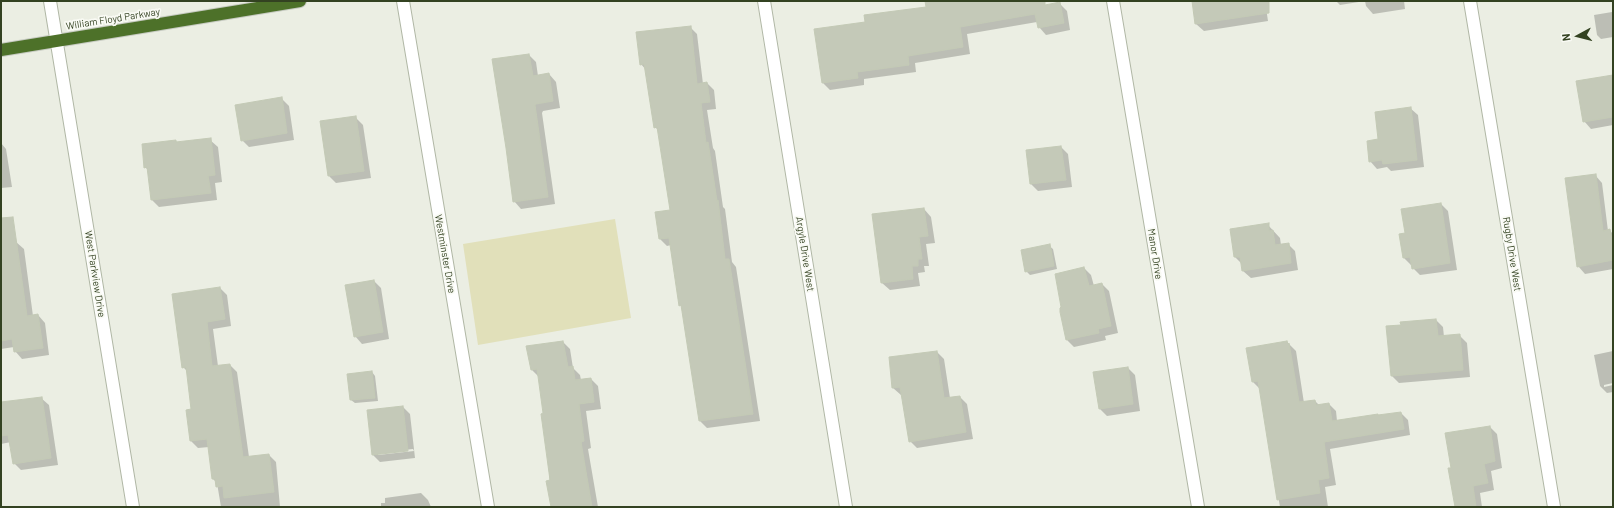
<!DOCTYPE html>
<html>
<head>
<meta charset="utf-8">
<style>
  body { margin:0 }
  #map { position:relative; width:1614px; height:508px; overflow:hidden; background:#ebeee3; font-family:Barlow,sans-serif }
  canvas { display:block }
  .frame { position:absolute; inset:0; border:2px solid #334221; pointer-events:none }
  .north { position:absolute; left:1558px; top:16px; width:40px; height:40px; -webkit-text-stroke:3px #f9faf4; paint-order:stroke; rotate:263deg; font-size:11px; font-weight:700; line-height:16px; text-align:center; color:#334221 }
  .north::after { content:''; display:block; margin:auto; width:14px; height:18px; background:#334221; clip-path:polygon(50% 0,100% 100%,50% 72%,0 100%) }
</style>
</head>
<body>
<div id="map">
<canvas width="1614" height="508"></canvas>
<div class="frame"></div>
<div class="north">N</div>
</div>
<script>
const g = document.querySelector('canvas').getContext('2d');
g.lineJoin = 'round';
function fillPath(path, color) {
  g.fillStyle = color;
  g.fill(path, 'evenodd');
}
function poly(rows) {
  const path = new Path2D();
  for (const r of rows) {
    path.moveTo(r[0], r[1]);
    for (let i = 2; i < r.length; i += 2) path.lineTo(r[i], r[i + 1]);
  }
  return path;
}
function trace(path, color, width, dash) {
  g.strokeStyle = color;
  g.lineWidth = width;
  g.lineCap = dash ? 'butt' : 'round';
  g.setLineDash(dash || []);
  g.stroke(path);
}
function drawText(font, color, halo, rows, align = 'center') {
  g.font = font + ' Barlow,sans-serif';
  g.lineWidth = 3.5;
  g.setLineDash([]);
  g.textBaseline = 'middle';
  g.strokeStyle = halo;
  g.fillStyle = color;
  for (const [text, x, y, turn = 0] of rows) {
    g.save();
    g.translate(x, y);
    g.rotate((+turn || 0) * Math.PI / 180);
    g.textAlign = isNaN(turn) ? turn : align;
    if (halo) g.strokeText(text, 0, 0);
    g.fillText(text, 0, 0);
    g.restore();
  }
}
fillPath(poly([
  [615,219,631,318,478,345,463,244]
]), '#e1e0ba');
fillPath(poly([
  [926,1,1043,1,1043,6,1059,3,1067,11,1070,30,1046,35,1039,27,1037,22,967,34,970,54,915,63,916,72,864,79,864,85,830,90,823,83,866,22,927,8],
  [1193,1,1265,1,1268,21,1204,31,1196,24],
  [1336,1,1404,1,1405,9,1373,14,1366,6,1365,1,1340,5],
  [1612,12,1613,37,1601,39,1597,35,1594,15],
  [690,27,697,34,703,84,707,83,714,90,716,109,707,110,713,148,715,151,723,207,725,209,732,262,736,267,760,421,707,428,700,421,683,308,680,305,671,245,667,246,660,239,671,211,659,131,655,127,646,70,641,64],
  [529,55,536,62,538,76,549,74,556,82,560,108,543,111,542,113,555,204,521,209,514,201],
  [1613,76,1613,125,1591,129,1584,121],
  [281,98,289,106,294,140,249,147,242,140],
  [1410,108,1418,115,1424,167,1391,171,1387,167,1377,169,1370,161,1379,140],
  [355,117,363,125,371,178,336,183,329,176],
  [210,140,218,147,222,182,215,183,217,200,159,207,152,200,148,170,145,167,176,141,178,143],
  [1,143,6,149,12,187,1,188],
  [1061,147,1068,154,1072,187,1038,191,1031,184,1027,151],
  [1595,175,1602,183,1608,231,1613,233,1613,269,1585,274,1578,266],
  [1441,204,1448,211,1457,270,1420,275,1413,268,1413,265,1411,265,1404,258,1406,234],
  [924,209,931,217,935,243,926,244,929,266,924,266,925,272,918,273,920,286,890,290,882,283,873,215],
  [1268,225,1280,238,1281,245,1288,244,1295,251,1298,270,1251,278,1243,271,1242,264,1235,257],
  [16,242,24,249,33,316,38,315,45,323,49,355,22,359,15,351,14,347,1,349,1,244],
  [1049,246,1053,249,1057,269,1030,275,1026,271],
  [1084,268,1091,275,1094,286,1102,284,1109,291,1118,333,1105,336,1106,340,1074,347,1067,340],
  [374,281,381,288,389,339,362,344,355,336],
  [220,288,227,295,231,326,213,329,218,366,230,365,237,372,249,457,269,455,276,462,280,507,221,507,217,483,213,479,209,447,198,448,191,441,192,410,187,371,183,367],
  [1436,320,1443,327,1444,337,1459,335,1467,343,1470,377,1399,383,1392,376,1387,327],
  [563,342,570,349,573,368,580,375,581,380,591,379,598,386,601,409,586,411,591,448,588,449,598,507,552,507,544,414,539,377,532,370],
  [1287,342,1296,351,1304,403,1315,401,1319,405,1329,404,1336,411,1337,421,1401,413,1408,420,1410,435,1330,449,1336,485,1325,487,1328,507,1280,507,1260,389,1253,382],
  [1613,351,1613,383,1604,385,1604,387,1613,385,1613,392,1607,393,1600,386,1594,355],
  [937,352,944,359,950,398,960,397,967,404,973,439,917,448,910,441,902,395,901,395,893,388,890,358],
  [1128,368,1135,375,1140,411,1107,416,1100,409],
  [372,372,375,376,378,401,355,403,351,400],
  [41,398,49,405,58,465,21,470,14,463,11,442,1,444,1,403],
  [403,407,410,414,415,458,380,462,373,455],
  [413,449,414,451,378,455,378,453],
  [1490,427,1497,434,1502,468,1491,471,1494,490,1480,493,1482,507,1456,507],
  [421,493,428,500,431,507,381,507,381,503,385,503,385,498]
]), '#0003');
const building = poly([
  [925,1,1045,1,1045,5,1060,2,1064,23,1038,28,1035,14,960,27,963,47,908,56,909,65,857,72,858,78,822,83,814,29,865,22,864,15,926,7,925,1],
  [1192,1,1269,1,1269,13,1195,24,1192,1],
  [691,26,697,84,707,82,710,102,701,103,706,143,708,142,717,201,718,200,725,259,729,259,753,414,699,421,681,305,679,306,669,238,659,239,655,212,670,210,657,127,654,128,644,64,640,65,636,32,691,26],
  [529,54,533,76,549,73,553,101,536,104,535,105,548,197,513,202,506,148,492,59,529,54],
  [1613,75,1613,117,1583,122,1576,81,1613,75],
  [282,97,287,133,241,141,235,105,282,97],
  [1411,107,1417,160,1383,164,1382,160,1369,162,1367,141,1378,139,1375,112,1411,107],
  [356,116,364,171,328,176,320,121,356,116],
  [211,138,215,175,208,176,211,193,151,200,147,167,144,168,142,144,176,140,176,142,211,138],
  [1061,146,1066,180,1030,184,1026,150,1061,146],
  [1596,174,1603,231,1610,229,1613,244,1613,260,1577,267,1565,178,1596,174],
  [1441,203,1450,263,1412,269,1410,257,1403,258,1399,234,1405,233,1401,209,1441,203],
  [924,208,928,236,919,237,922,259,918,259,918,266,912,266,913,279,881,283,872,214,924,208],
  [13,217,27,316,38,314,43,348,14,352,12,339,1,341,1,218,13,217],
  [1269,223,1269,231,1273,230,1275,245,1289,243,1291,263,1242,271,1240,257,1234,257,1230,229,1269,223],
  [1050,244,1054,266,1025,272,1021,250,1050,244],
  [1084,267,1089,286,1102,283,1111,326,1098,329,1099,333,1066,340,1060,312,1060,308,1061,307,1055,274,1084,267],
  [374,280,383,332,354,337,345,285,374,280],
  [220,287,225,319,207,322,212,366,230,364,243,457,269,454,274,492,224,498,223,486,216,487,215,479,212,479,207,439,190,441,186,410,191,409,186,367,182,368,172,294,220,287],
  [1436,319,1438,336,1460,334,1463,370,1391,376,1386,326,1401,325,1400,322,1436,319],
  [563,341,568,367,573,366,575,380,591,378,594,402,579,404,584,441,581,442,592,507,551,507,546,481,550,480,541,414,543,413,537,369,531,370,526,346,563,341],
  [1287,341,1288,344,1289,343,1299,402,1315,400,1316,405,1329,403,1332,421,1378,414,1378,415,1401,412,1404,429,1324,442,1329,478,1318,480,1320,493,1277,500,1258,381,1252,382,1246,348,1287,341],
  [937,351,944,398,960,396,966,432,909,442,900,387,892,388,889,357,937,351],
  [1128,367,1133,404,1099,409,1093,372,1128,367],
  [372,371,375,398,350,400,347,374,372,371],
  [42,397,51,458,13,464,8,435,1,436,1,402,42,397],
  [403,406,408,451,372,455,367,410,403,406],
  [1490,426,1495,461,1484,464,1488,483,1473,486,1476,507,1455,507,1448,468,1451,468,1445,433,1490,426]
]);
fillPath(building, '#c4c9b8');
trace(building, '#c3c9b5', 1);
const street = poly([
  [50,1,133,507],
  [403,1,488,507],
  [764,1,846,507],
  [1113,1,1198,507],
  [1470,1,1554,507]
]);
const highway = poly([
  [1,50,300,1]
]);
trace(street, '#b0b7a5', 14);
trace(highway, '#c6cac1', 14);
trace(street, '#fff', 12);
trace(highway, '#4d7129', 12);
drawText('10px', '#334221', '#f9faf4', [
  ["William Floyd Parkway",113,19,-9],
  ["Westminster Drive",445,254,80],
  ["Argyle Drive West",805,254,81],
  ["Manor Drive",1155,254,81],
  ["Rugby Drive West",1512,254,81],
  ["West Parkview Drive",95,274,81]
]);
</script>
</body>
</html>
